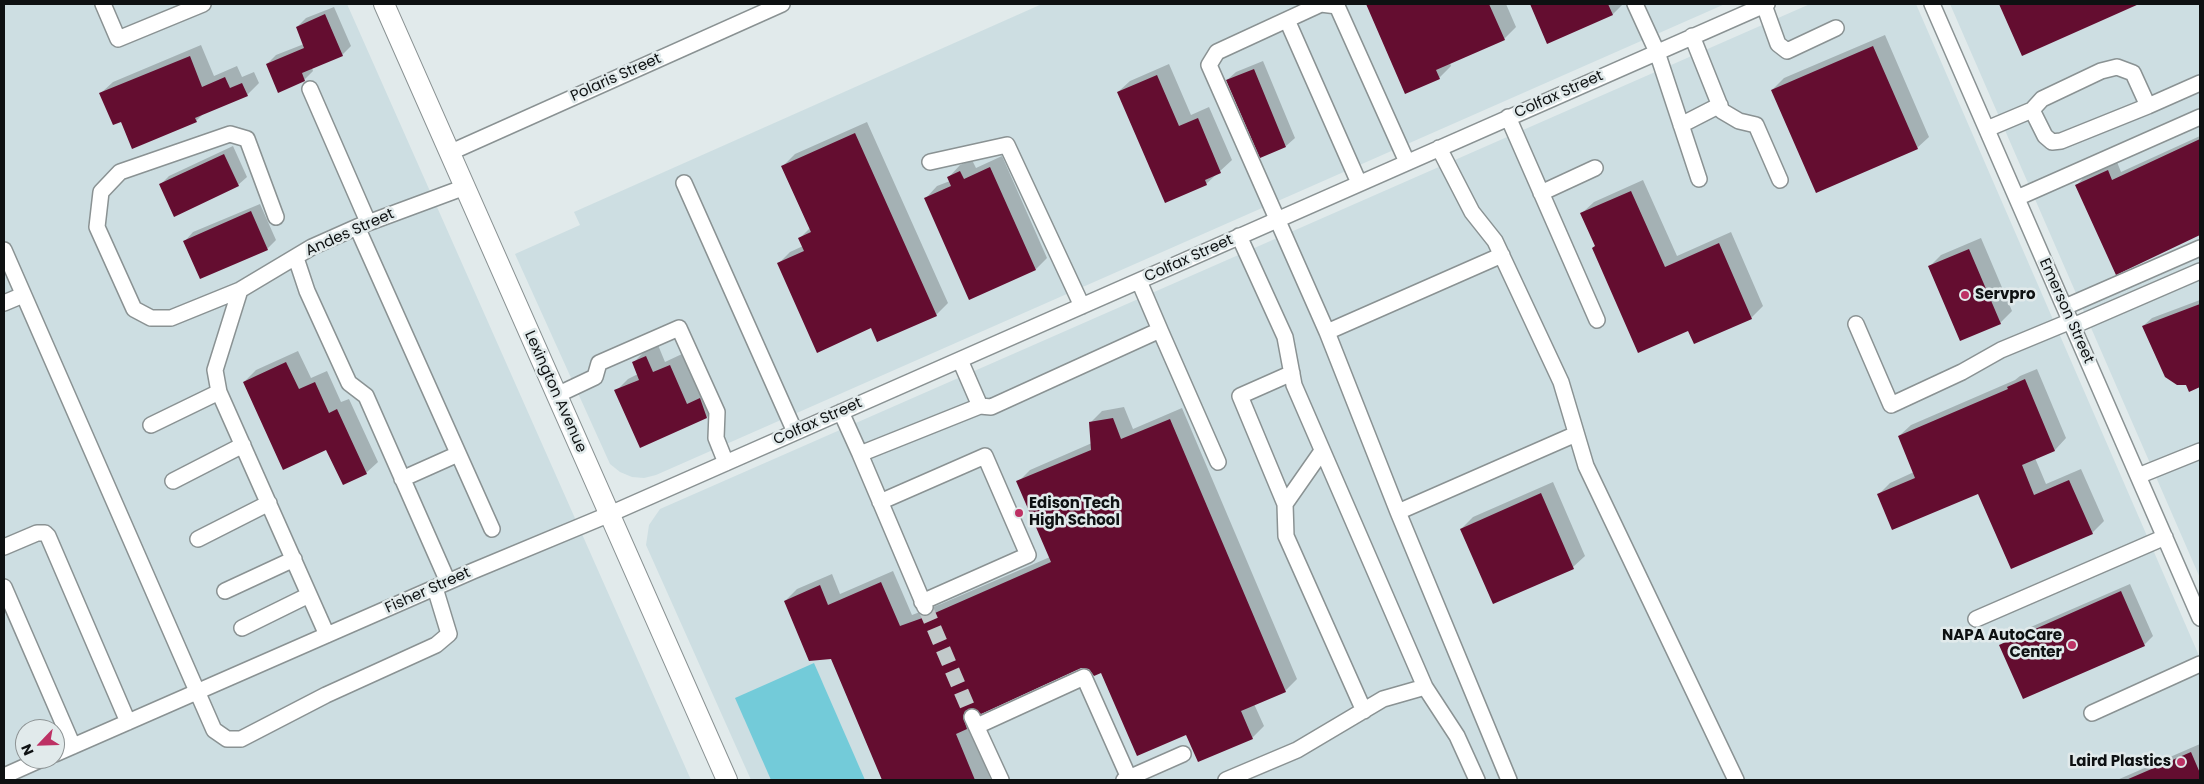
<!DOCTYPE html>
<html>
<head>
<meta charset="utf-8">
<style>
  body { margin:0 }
  #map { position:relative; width:2204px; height:784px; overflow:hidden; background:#e1eaeb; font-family:Poppins,sans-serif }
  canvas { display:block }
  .frame { position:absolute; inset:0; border:5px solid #0e1112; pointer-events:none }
  .north { position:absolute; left:15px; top:719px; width:50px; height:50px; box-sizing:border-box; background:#e1eaeb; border:1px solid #8d9394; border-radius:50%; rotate:246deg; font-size:14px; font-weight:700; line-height:20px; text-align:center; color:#0e1112 }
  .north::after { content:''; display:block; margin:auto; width:18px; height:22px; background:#bd3164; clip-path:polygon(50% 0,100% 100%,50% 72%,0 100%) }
</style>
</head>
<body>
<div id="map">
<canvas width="2204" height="784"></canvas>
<div class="frame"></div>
<div class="north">N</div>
</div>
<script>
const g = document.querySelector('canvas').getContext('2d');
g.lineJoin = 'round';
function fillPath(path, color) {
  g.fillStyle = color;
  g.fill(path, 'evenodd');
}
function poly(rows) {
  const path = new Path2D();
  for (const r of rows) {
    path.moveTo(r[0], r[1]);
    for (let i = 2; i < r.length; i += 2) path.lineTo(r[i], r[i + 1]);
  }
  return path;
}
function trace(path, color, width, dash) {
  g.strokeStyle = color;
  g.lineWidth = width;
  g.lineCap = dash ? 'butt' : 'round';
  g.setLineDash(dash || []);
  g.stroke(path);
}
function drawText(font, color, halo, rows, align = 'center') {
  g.font = font + ' Poppins,sans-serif';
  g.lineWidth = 5;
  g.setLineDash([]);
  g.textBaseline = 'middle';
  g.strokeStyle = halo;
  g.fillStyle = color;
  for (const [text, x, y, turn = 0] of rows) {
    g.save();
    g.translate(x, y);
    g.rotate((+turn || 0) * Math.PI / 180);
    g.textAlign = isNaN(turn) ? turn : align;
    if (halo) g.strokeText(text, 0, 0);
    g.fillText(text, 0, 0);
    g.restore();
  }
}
fillPath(poly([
  [4,4,347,4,691,780,4,780],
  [25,729,55,729,55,759,25,759],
  [1042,4,1725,4,656,475,644,478,632,477,620,472,610,464,515,254,580,225,574,212],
  [1810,4,1916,4,2200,658,2200,780,751,780,646,545,649,525,660,509],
  [1950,4,2200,4,2200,578]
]), '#cddee2');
fillPath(poly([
  [814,663,865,780,771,780,735,698]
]), '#73cbd9');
fillPath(poly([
  [1367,4,1506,4,1516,27,1504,39,1450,63,1451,66,1439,78,1406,92],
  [1531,4,1623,4,1613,14,1548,42],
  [2001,4,2133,4,2023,54],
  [334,7,351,46,342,55,312,68,313,71,304,80,267,64,276,55,304,44,297,27,306,18],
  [1885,35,1929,137,1917,148,1772,90,1784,78],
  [201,45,214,76,237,66,242,77,254,72,259,83,247,95,204,113,196,121,122,120,101,93,113,82],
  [1263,61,1295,138,1286,146,1227,80,1236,72],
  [1169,64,1191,115,1209,107,1232,160,1206,184,1118,92,1130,81],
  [867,122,948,303,936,315,872,327,779,263,790,252,803,246,800,238,810,228,783,166,795,154],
  [2200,136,2200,234,2117,273,2077,185,2085,176,2117,162,2121,172],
  [233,146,247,177,238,185,160,185,169,176],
  [1002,156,1047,258,1036,269,926,198,937,186,950,181,949,177,960,165,972,160,976,168],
  [1643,180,1677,256,1731,232,1763,306,1751,318,1689,329,1582,213,1594,202],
  [260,204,276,240,267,249,185,241,193,232],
  [1981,238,2012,311,2000,323,1929,267,1941,255],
  [2200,300,2200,386,2190,390,2143,326,2152,318],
  [658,345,665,362,682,354,699,393,712,387,718,406,707,417,616,391,628,379,638,374,633,363,645,351],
  [298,351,311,378,327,371,341,402,349,399,378,462,366,473,244,382,256,370],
  [2037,369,2066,438,2055,450,2035,458,2046,484,2081,469,2104,521,2092,533,1979,492,1879,494,1890,483,1914,472,1899,436,1911,425,2015,380,2020,376],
  [1124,407,1133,429,1182,408,1297,679,1285,691,1254,704,1264,726,1252,738,1187,734,1102,671,1094,674,1086,666,981,712,974,704,978,716,969,726,991,780,884,780,832,657,785,601,797,589,832,574,840,594,893,571,912,615,941,604,1050,557,1018,482,1030,470,1092,443,1090,423,1102,411],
  [1553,482,1585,556,1573,567,1493,602,1461,529,1473,517],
  [2130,584,2153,636,2144,645,2001,645,2010,636],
  [2200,744,2200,780,2117,780]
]), '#0003');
fillPath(poly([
  [1366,4,1489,4,1505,40,1436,70,1440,79,1405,94],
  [1530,4,1608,4,1613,15,1547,44],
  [1999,4,2139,4,2022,56],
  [325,14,343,56,302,73,305,81,278,93,266,64,304,48,296,27],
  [1873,46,1918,149,1816,193,1771,90],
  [190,56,202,87,225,77,230,88,242,83,248,96,195,118,197,122,132,149,121,122,113,125,99,93],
  [1254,69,1286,147,1260,158,1226,80],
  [1157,75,1179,126,1198,118,1221,173,1205,180,1207,185,1165,203,1117,92],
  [855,133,937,316,877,342,871,328,817,353,777,263,804,251,798,238,811,232,781,166],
  [2200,139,2200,235,2116,275,2075,185,2108,170,2112,180],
  [224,154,239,186,174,217,159,184],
  [990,167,1036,270,969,300,924,198,951,186,947,177,960,171,964,179],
  [1631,191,1665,267,1719,243,1752,319,1694,344,1688,331,1638,353,1592,248,1595,246,1580,213],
  [251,211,268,250,200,279,183,241],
  [1969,249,2001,324,1960,341,1928,266],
  [2200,304,2200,387,2189,392,2186,385,2177,385,2165,377,2142,326],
  [646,356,653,372,670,365,687,404,700,398,707,418,640,448,614,390,639,380,632,362],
  [286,362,299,389,315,382,329,413,337,409,367,474,343,485,326,450,283,470,243,382],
  [2025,379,2055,451,2022,465,2034,495,2069,480,2093,534,2011,569,1978,494,1892,530,1877,494,1915,478,1898,436,2008,389,2007,387],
  [1113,418,1121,439,1170,419,1286,692,1241,711,1253,739,1198,762,1186,735,1137,756,1101,673,1094,676,1089,669,1081,668,981,714,973,708,965,711,963,717,967,729,956,734,975,780,882,780,831,659,809,661,784,601,820,585,828,605,881,582,900,626,928,616,1051,562,1016,481,1091,450,1089,422],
  [1541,493,1574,569,1493,604,1460,529],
  [2121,591,2145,646,2023,699,1999,645],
  [2191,752,2200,773,2200,780,2126,780]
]), '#640d30');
trace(poly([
  [925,607,972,717]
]), '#c1c9ca', 15, [15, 8]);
const minor = poly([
  [103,4,118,39,203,4],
  [1635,4,1657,52,1699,179],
  [1932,4,2200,618],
  [1764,5,1778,44,1787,51,1836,28],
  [1287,20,1359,183],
  [1692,36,1722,111,1739,121,1756,125,1780,180],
  [310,89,368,222],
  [2032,110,2045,136,2052,142,2061,141,2148,106],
  [1508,117,1597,320],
  [1681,125,1720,105],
  [1987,129,2032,110,2042,99,2101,71,2117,67,2133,73,2148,106,2200,83],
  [1439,148,1472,212,1495,241,1561,382,1586,466,1736,780],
  [449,153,782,4],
  [930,162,1007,145,1082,306],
  [1407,162,1337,6,1321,4,1217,52,1209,65,1327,332,1398,512,1509,780],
  [684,183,795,432],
  [1541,193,1595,168],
  [2017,198,2200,117],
  [276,217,247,139,230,134,120,172,101,192,97,227,134,309,151,318,171,318,240,290,312,247,357,227,465,187],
  [357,227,492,529],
  [1239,236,1285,337,1294,385,1425,687,1457,736,1477,780],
  [4,250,214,730,227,739,241,739,326,695,436,645,449,634,435,588],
  [296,258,307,291,349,383,366,396,448,582],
  [240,290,215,370,219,392,327,635],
  [4,303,23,295],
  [2065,307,2200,248],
  [1856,324,1891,405,1962,372,2001,350,2071,321],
  [2073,326,2200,271],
  [1160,330,1218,462],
  [1327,332,1502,255],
  [960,360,980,406],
  [1292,373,1240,396,1285,504,1322,451],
  [557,395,595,377,599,363,679,328,717,412,716,438,726,463],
  [841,412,860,454,980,406,991,407,1160,330,1139,281],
  [151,425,219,392],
  [860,454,925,607],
  [2138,476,2200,451],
  [402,479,458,454],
  [173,481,243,445],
  [880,502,985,456,1028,555,922,602],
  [1285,504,1286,536,1364,711],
  [1398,512,1576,434],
  [198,539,269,503],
  [4,547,37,533,45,533,48,536,128,722],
  [4,587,73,746],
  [225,591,294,559],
  [1976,619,2165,537],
  [242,628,309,595],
  [2092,713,2200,664],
  [972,717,1001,780],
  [977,726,1084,677,1129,778],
  [55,754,473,571,610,514,1767,4],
  [4,776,42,759],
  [1124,780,1183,754],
  [1226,780,1297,750,1383,699,1425,687]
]);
const major = poly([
  [384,4,727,780]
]);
trace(minor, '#8a9293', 18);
trace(major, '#8a9293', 22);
trace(minor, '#fff', 15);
trace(major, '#fff', 20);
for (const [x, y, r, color] of [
  [1965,295,5,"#bd3164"],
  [1019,513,5,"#bd3164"],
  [2072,645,5,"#bd3164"],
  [2181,762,5,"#bd3164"]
]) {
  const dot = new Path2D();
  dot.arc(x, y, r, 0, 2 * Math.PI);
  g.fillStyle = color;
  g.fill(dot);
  trace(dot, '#e1eaeb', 2);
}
drawText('15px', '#0e1112', '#e1eaeb', [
  ["Polaris Street",616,78,-24],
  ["Colfax Street",1559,95,-24],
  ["Andes Street",350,233,-24],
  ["Colfax Street",1189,259,-24],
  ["Emerson Street",2066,311,66],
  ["Lexington Avenue",555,392,66],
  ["Colfax Street",818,422,-24],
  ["Fisher Street",428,591,-24]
]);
drawText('bold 15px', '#0e1112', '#e1eaeb', [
  ["Servpro",1975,295],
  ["Edison Tech",1029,504],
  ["High School",1029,521],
  ["NAPA AutoCare",2062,636,"right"],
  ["Center",2062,653,"right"],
  ["Laird Plastics",2171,762,"right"]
], 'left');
</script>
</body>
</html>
